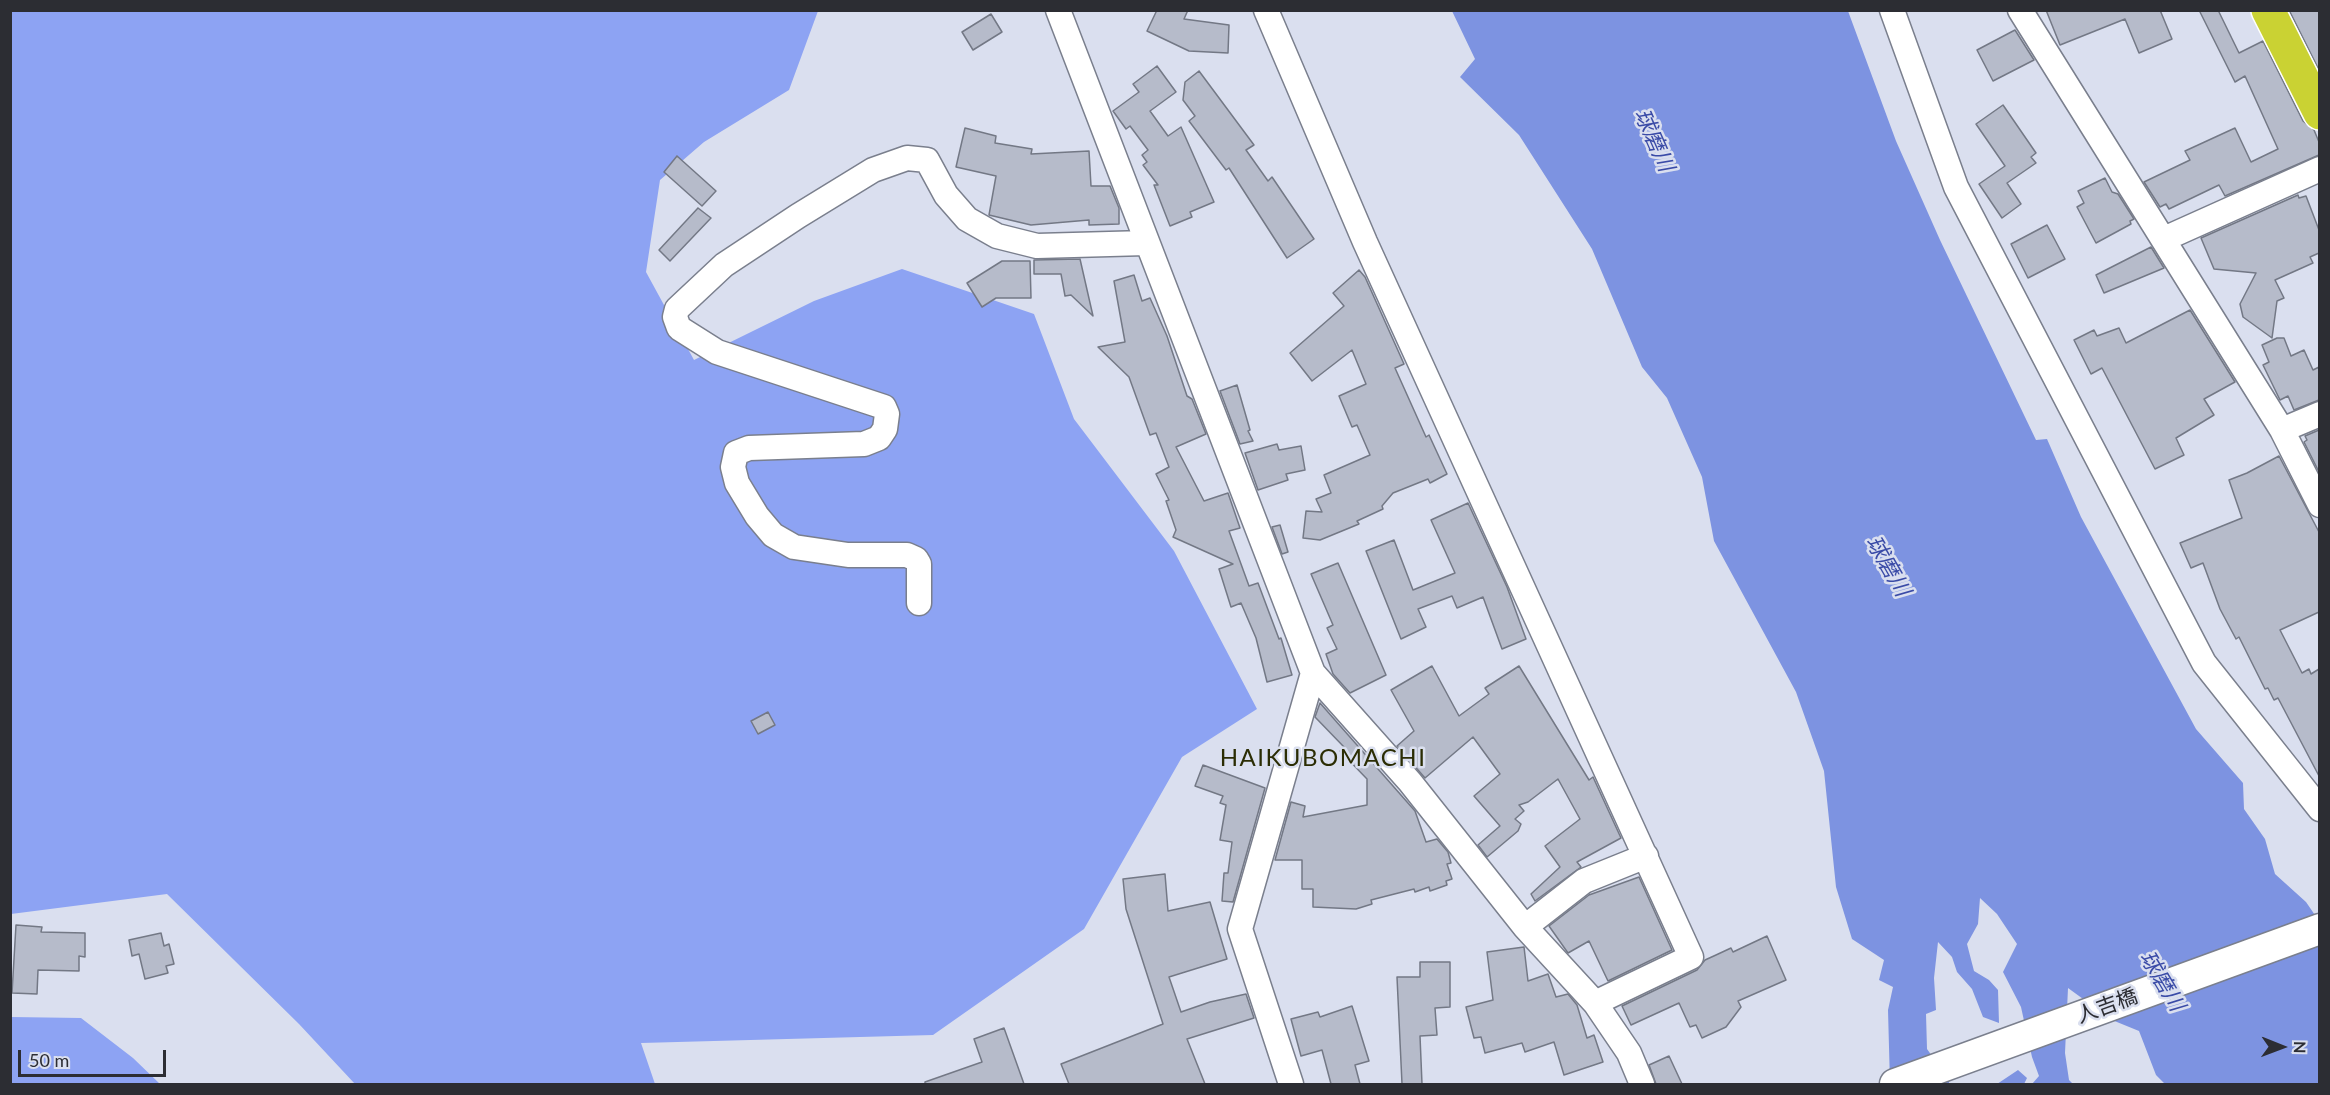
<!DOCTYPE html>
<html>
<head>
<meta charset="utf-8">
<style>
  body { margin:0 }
  #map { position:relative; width:2330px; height:1095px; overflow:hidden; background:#dadfef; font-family:Lato,sans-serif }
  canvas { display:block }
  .frame { position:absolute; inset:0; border:12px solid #2c2d33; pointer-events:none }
  .north { position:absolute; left:2252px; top:1017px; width:60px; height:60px; -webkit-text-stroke:4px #dadfef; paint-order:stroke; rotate:91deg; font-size:16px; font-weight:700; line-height:24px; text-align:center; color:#2c2d33 }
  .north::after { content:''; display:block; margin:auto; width:21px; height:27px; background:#2c2d33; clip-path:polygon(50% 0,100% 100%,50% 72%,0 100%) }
  .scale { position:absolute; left:18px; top:1050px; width:148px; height:27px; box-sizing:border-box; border:3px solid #2c2d33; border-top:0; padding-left:8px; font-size:18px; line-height:21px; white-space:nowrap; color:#2c2d33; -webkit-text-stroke:4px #dadfef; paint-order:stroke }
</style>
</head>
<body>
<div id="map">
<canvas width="2330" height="1095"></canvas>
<div class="frame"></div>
<div class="north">N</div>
<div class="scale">50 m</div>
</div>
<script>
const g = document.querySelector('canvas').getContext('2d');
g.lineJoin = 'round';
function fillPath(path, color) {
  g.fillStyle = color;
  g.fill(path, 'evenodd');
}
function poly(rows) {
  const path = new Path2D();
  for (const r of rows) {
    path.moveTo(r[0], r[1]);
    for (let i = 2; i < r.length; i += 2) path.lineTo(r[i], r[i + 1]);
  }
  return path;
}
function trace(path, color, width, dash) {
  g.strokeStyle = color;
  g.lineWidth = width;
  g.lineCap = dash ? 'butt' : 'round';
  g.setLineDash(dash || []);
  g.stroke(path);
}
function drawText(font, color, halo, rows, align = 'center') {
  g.font = font + ' Lato,"Noto Sans JP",sans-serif';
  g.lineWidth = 5;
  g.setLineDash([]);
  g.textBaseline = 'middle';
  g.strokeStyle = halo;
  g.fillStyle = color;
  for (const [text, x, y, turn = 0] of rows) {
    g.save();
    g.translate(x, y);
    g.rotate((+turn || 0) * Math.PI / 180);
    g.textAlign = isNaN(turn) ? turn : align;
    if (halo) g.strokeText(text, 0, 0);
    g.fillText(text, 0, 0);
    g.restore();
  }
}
fillPath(poly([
  [10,11,818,11,789,90,704,142,660,180,646,272,694,360,814,301,902,269,1034,314,1074,419,1174,551,1257,709,1182,757,1084,929,933,1035,641,1043,655,1084,355,1084,299,1024,167,894,11,914],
  [11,1017,81,1018,133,1058,160,1084,11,1084]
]), '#8da3f3');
fillPath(poly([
  [1452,11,1848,11,1896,141,1940,240,2036,440,2047,439,2081,517,2196,729,2243,783,2244,809,2265,839,2275,874,2306,902,2319,921,2319,1084,2165,1084,2156,1075,2139,1031,2112,1020,2068,988,2065,1053,2069,1080,2073,1084,2032,1084,2039,1076,2032,1057,2021,1007,2003,972,2017,944,1997,914,1980,898,1978,924,1967,944,1974,971,1989,980,1998,990,1999,1023,1983,1017,1972,989,1957,972,1952,957,1938,942,1934,978,1936,1010,1926,1014,1927,1049,1949,1080,1949,1084,1890,1084,1888,1010,1893,987,1879,980,1884,960,1852,939,1836,887,1824,771,1796,692,1714,541,1702,477,1667,398,1642,367,1592,249,1519,135,1460,77,1475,59],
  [2018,1070,2027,1078,2024,1084,1997,1084]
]), '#7d93e1');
const building = poly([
  [1157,10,1188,10,1184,19,1229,25,1228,53,1189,51,1147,31,1157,10],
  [2046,10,2160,10,2172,39,2139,53,2125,19,2060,45,2046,10],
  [2199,10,2218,10,2239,53,2263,41,2303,121,2314,130,2319,142,2319,155,2225,196,2219,185,2169,209,2166,204,2160,207,2144,182,2190,160,2185,151,2235,128,2251,162,2278,149,2245,76,2235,82,2199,10],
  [2289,10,2319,10,2319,70,2289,10],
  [991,14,1002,32,973,50,962,32,991,14],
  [2015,30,2034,60,1993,81,1977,50,2015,30],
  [1157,66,1176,92,1150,111,1168,136,1181,127,1214,202,1190,212,1192,217,1170,226,1154,185,1158,185,1143,165,1147,162,1142,155,1148,150,1130,126,1126,129,1113,111,1139,92,1133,84,1157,66],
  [1199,71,1254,145,1246,150,1268,181,1272,177,1314,239,1287,258,1229,168,1226,170,1189,121,1195,116,1183,100,1185,82,1199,71],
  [2003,105,2036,153,2031,157,2036,163,2007,183,2021,204,2002,218,1979,184,2005,166,1976,124,2003,105],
  [965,128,996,136,995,143,1032,149,1031,154,1089,151,1091,186,1110,186,1119,208,1119,224,1089,225,1089,220,1031,225,989,215,996,176,956,167,965,128],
  [677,156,716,191,702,206,664,172,677,156],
  [2105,178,2112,192,2118,194,2134,219,2130,221,2131,224,2096,243,2077,207,2084,203,2078,191,2105,178],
  [2298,195,2299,198,2306,196,2319,230,2319,253,2310,257,2313,263,2275,280,2284,298,2277,301,2272,338,2243,317,2240,304,2256,273,2214,269,2201,238,2298,195],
  [698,208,711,218,670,261,659,250,698,208],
  [2047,225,2065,259,2028,278,2011,244,2047,225],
  [2151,247,2164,268,2104,293,2096,275,2151,247],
  [1080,259,1093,316,1071,295,1065,296,1061,274,1034,274,1034,260,1080,259],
  [1002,261,1030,261,1031,298,996,298,982,307,967,283,1002,261],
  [1359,270,1365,277,1404,364,1395,368,1426,437,1429,435,1447,474,1430,483,1428,479,1393,493,1382,506,1383,509,1357,521,1359,524,1320,540,1303,538,1306,511,1322,512,1316,499,1331,493,1324,475,1370,455,1357,425,1352,427,1339,396,1366,384,1352,350,1312,381,1290,353,1344,306,1333,293,1359,270],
  [1134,275,1142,301,1150,298,1167,336,1187,396,1192,399,1206,434,1176,447,1204,501,1228,493,1240,528,1229,531,1249,586,1258,583,1279,639,1281,638,1292,675,1267,682,1256,638,1241,603,1231,607,1219,569,1233,564,1173,537,1176,530,1166,501,1169,500,1156,474,1169,467,1156,433,1150,435,1129,377,1098,347,1125,342,1114,281,1134,275],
  [2190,310,2235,382,2204,399,2214,415,2176,438,2184,455,2155,469,2102,368,2091,374,2074,340,2094,330,2097,336,2119,328,2126,343,2190,310],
  [2277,338,2284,338,2291,356,2304,350,2313,370,2319,367,2319,400,2294,410,2288,396,2280,400,2263,365,2269,362,2262,345,2277,338],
  [1237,385,1250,430,1248,431,1253,441,1240,444,1220,391,1237,385],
  [2319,430,2319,472,2304,442,2307,440,2305,436,2319,430],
  [1277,444,1279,450,1301,446,1305,470,1286,474,1288,480,1258,490,1245,453,1277,444],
  [2279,456,2319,532,2319,612,2280,630,2302,673,2309,669,2311,674,2319,669,2319,776,2278,698,2274,700,2268,688,2265,689,2239,637,2236,639,2220,609,2203,563,2191,568,2180,543,2242,518,2229,480,2247,473,2279,456],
  [1468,503,1507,587,1526,639,1502,649,1483,597,1457,608,1452,596,1418,609,1426,627,1401,639,1366,551,1394,540,1413,590,1455,573,1431,520,1468,503],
  [1280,525,1288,552,1282,554,1272,527,1280,525],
  [1338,563,1386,675,1350,693,1333,674,1326,654,1337,649,1327,628,1333,625,1311,574,1338,563],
  [1432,666,1459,716,1489,694,1485,688,1519,666,1589,780,1593,777,1621,838,1577,862,1581,867,1535,901,1531,894,1560,867,1545,846,1580,819,1558,779,1528,802,1519,805,1524,811,1515,819,1521,824,1518,831,1487,857,1478,845,1500,826,1474,796,1500,774,1473,737,1425,778,1397,746,1414,731,1391,690,1432,666],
  [1320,703,1415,811,1426,842,1437,839,1448,852,1451,863,1447,864,1452,879,1446,881,1447,885,1430,891,1429,887,1415,892,1414,889,1371,900,1372,904,1356,909,1313,907,1313,889,1302,889,1302,860,1275,860,1291,802,1305,806,1303,817,1367,805,1367,779,1340,751,1344,747,1315,717,1320,703],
  [768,712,775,725,758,734,751,721,768,712],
  [1203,765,1265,788,1233,902,1222,901,1224,873,1228,873,1232,842,1220,840,1226,805,1220,803,1223,796,1195,786,1203,765],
  [1165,874,1168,911,1210,902,1227,959,1169,977,1181,1012,1210,1002,1246,994,1254,1018,1187,1039,1205,1084,1069,1084,1061,1064,1163,1024,1126,909,1123,879,1165,874],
  [1639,877,1672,950,1608,981,1589,941,1568,953,1549,926,1589,895,1639,877],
  [16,925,42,927,41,932,85,933,85,957,79,956,79,971,38,970,37,994,12,993,16,925],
  [161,933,164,946,169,944,174,964,166,966,168,973,145,979,139,954,132,956,129,940,161,933],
  [1767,936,1786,980,1738,1001,1741,1007,1726,1027,1702,1038,1696,1025,1690,1027,1679,1003,1631,1025,1622,1006,1697,970,1705,960,1716,955,1731,948,1733,952,1767,936],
  [1524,947,1528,981,1548,974,1556,997,1568,994,1577,1005,1587,1038,1594,1035,1603,1062,1564,1075,1554,1042,1525,1052,1522,1043,1485,1053,1481,1037,1474,1038,1466,1007,1493,1000,1487,952,1524,947],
  [1420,962,1450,962,1450,1007,1435,1008,1437,1035,1420,1036,1422,1084,1402,1084,1397,977,1420,977,1420,962],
  [1352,1006,1369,1061,1355,1065,1360,1084,1331,1084,1322,1050,1301,1056,1291,1019,1318,1012,1320,1017,1352,1006],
  [1004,1028,1024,1084,925,1084,925,1082,982,1062,974,1039,1004,1028],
  [1669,1056,1682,1084,1656,1084,1649,1065,1669,1056]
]);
fillPath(building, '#b6bbca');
trace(building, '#737885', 1.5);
const minor = poly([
  [1058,10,1313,673,1410,782,1525,927,1595,1003,1629,1053,1642,1084],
  [1266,10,1365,242,1691,957,1595,1003],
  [1892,10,1956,187,2204,663,2320,809],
  [2020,10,2282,430,2320,505],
  [2164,239,2320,169],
  [2282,430,2320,414],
  [919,603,919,564,916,559,907,555,848,555,794,547,773,535,757,516,737,483,733,467,736,453,749,448,864,444,879,438,885,429,887,414,884,407,717,352,679,328,675,317,677,309,724,265,798,216,873,170,907,158,927,160,946,195,967,219,997,236,1037,246,1146,243],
  [1525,927,1584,881,1646,856],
  [1291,1084,1240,929,1313,673]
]);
const tertiary = poly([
  [1895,1084,2320,929]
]);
const trunk = poly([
  [2268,10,2320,113]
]);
trace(minor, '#7a7f8d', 27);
trace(tertiary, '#7a7f8d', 33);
trace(trunk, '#fff', 36);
trace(minor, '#fff', 24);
trace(tertiary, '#fff', 30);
trace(trunk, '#cad233', 33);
drawText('21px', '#2c2d33', '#dadfef', [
  ["人吉橋",2107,1006,-20]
]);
drawText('italic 22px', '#3a4ba7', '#dadfef', [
  ["球磨川",1654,140,66],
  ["球磨川",1888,566,60],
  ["球磨川",2162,981,59]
]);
g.letterSpacing = '1.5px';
drawText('24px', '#2b2d04', '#dadfef', [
  ["HAIKUBOMACHI",1323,758]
]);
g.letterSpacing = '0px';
</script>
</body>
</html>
